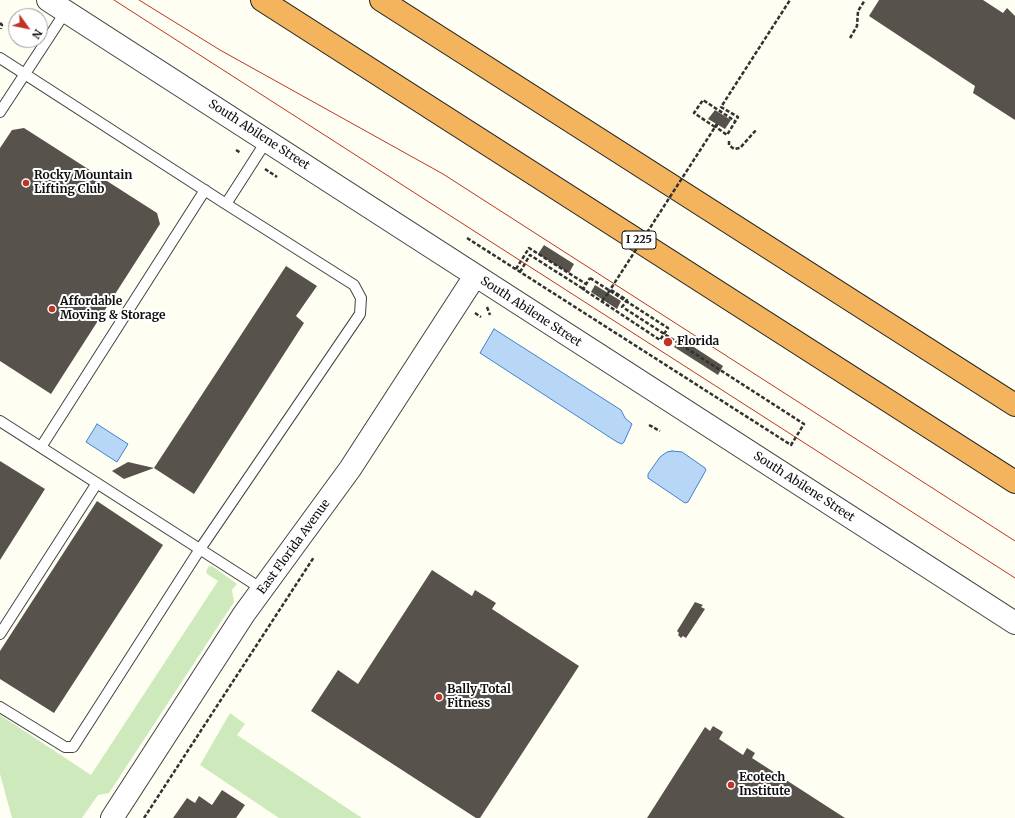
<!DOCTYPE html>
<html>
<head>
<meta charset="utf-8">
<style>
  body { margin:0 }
  #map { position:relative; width:1015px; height:818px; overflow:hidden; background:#fffef2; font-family:Merriweather,serif }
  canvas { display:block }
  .north { position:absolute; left:8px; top:8px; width:40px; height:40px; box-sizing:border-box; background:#fff; border:1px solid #9f9f9f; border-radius:50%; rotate:123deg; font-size:11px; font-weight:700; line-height:16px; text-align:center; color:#101010 }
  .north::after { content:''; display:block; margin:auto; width:14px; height:18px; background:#bf3328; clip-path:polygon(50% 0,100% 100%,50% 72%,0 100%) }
</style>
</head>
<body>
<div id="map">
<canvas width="1015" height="818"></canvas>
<div class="north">N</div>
</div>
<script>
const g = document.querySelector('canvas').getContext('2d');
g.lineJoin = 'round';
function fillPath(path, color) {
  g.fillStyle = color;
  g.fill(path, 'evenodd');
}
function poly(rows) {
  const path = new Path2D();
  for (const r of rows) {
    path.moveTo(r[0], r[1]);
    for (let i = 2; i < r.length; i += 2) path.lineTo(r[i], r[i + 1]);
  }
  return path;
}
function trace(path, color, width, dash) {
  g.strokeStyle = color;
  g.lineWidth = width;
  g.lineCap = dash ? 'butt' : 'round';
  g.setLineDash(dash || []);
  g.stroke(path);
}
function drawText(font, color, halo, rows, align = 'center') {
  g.font = font + ' Merriweather,serif';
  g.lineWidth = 4;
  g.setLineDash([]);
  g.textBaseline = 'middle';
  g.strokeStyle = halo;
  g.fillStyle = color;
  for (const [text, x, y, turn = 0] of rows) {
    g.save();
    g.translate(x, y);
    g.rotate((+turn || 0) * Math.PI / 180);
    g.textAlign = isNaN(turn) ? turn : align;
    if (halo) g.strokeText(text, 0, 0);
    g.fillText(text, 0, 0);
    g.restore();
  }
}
fillPath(poly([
  [209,566,212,566,237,584,232,590,234,602,109,793,98,795,82,818,12,818,0,774,0,715,91,775,218,581,207,574,206,571],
  [230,713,245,724,237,735,362,818,279,818,200,765]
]), '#ceeabc');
const water = poly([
  [494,329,621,410,625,418,632,424,624,442,622,444,617,442,480,353,494,329],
  [97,424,128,444,117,462,86,442,97,424],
  [672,451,682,452,705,468,706,470,688,502,685,503,648,478,648,474,660,457,667,452,672,451]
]);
fillPath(water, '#b8d7f6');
trace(water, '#3f82cc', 1);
fillPath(poly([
  [879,0,983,0,1003,13,1007,8,1015,16,1015,120,973,93,975,86,869,16],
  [715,110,731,120,725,129,708,119],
  [24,128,157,213,160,224,51,394,0,361,0,148,12,130],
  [544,245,574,264,569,273,538,254],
  [286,266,317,286,296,316,304,323,194,494,154,468],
  [595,285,621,301,617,309,591,292],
  [680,338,723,366,718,375,674,347],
  [0,461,45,489,0,560],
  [128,462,154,468,124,479,112,471],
  [97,501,163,545,54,713,0,679,0,651],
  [432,570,472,596,475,590,496,603,492,609,579,666,480,818,476,818,311,711,338,670,358,684],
  [695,602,703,605,701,607,705,609,686,638,683,636,681,638,678,635,679,633,677,631],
  [713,726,723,732,719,739,743,755,747,748,755,753,752,758,845,818,647,818,705,727,710,731],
  [222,790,245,805,236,818,173,818,187,798,195,803,199,796,212,805]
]), '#58524c');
const service = poly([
  [0,58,226,204],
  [0,112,66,11],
  [0,421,262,589],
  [41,447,205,190],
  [0,634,97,483],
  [0,707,65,747,73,747,200,549,360,314,361,298,354,285,226,204,267,140]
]);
const tertiary = poly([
  [48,0,1015,623],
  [112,818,244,614,350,469,475,276]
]);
const motorway = poly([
  [262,0,1015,482],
  [381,0,1015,405]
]);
trace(service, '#434343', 12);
trace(tertiary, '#434343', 24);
trace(motorway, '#212121', 24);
trace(poly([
  [0,23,2,25,1,29],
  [850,38,857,26,858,11,865,0],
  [717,124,716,127,727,135,738,117,721,107,790,0],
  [715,127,694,113,703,100,735,121],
  [729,141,729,145,734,149,740,148,757,129],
  [236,150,241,153],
  [265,169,277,177],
  [467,238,791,445,804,424,624,308],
  [516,269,529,248,586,284],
  [520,272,530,255,585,290],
  [590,278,668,328,660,340,583,289,590,278],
  [602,301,610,291],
  [487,307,490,315],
  [475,313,481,317],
  [649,425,660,431],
  [144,818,314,557]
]), '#323232', 2.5, [4, 2]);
trace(service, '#fff', 10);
trace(tertiary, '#fff', 22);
trace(motorway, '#f3b45d', 22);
trace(poly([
  [114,0,1015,578],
  [139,0,220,50,443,174,1015,541]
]), '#bf3328', 1);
trace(poly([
  [611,290,627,300,622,307,624,308],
  [608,293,717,124]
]), '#323232', 2.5, [4, 2]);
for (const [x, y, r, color] of [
  [26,183,4,"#bf3328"],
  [52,309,4,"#bf3328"],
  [668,342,5,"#bf3328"],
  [439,697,4,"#bf3328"],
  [731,785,4,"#bf3328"]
]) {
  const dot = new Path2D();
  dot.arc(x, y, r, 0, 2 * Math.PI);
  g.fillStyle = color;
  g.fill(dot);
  trace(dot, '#fff', 1.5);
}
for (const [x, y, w] of [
  [639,240,34]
]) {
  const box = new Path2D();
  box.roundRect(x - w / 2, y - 9, w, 18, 3);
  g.fillStyle = '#fff';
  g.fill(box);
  trace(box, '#101010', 1);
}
drawText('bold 11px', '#101010', null, [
  ["I 225",639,240]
]);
drawText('12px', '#101010', '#fff', [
  ["South Abilene Street",259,135,33],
  ["South Abilene Street",531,312,33],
  ["South Abilene Street",804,487,33],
  ["East Florida Avenue",294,547,-54]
]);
drawText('bold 12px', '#101010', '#fff', [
  ["Rocky Mountain",34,176],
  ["Lifting Club",34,190],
  ["Affordable",60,302],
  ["Moving & Storage",60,316],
  ["Florida",677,342],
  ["Bally Total",447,690],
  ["Fitness",447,704],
  ["Ecotech",739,778],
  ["Institute",739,792]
], 'left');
</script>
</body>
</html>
